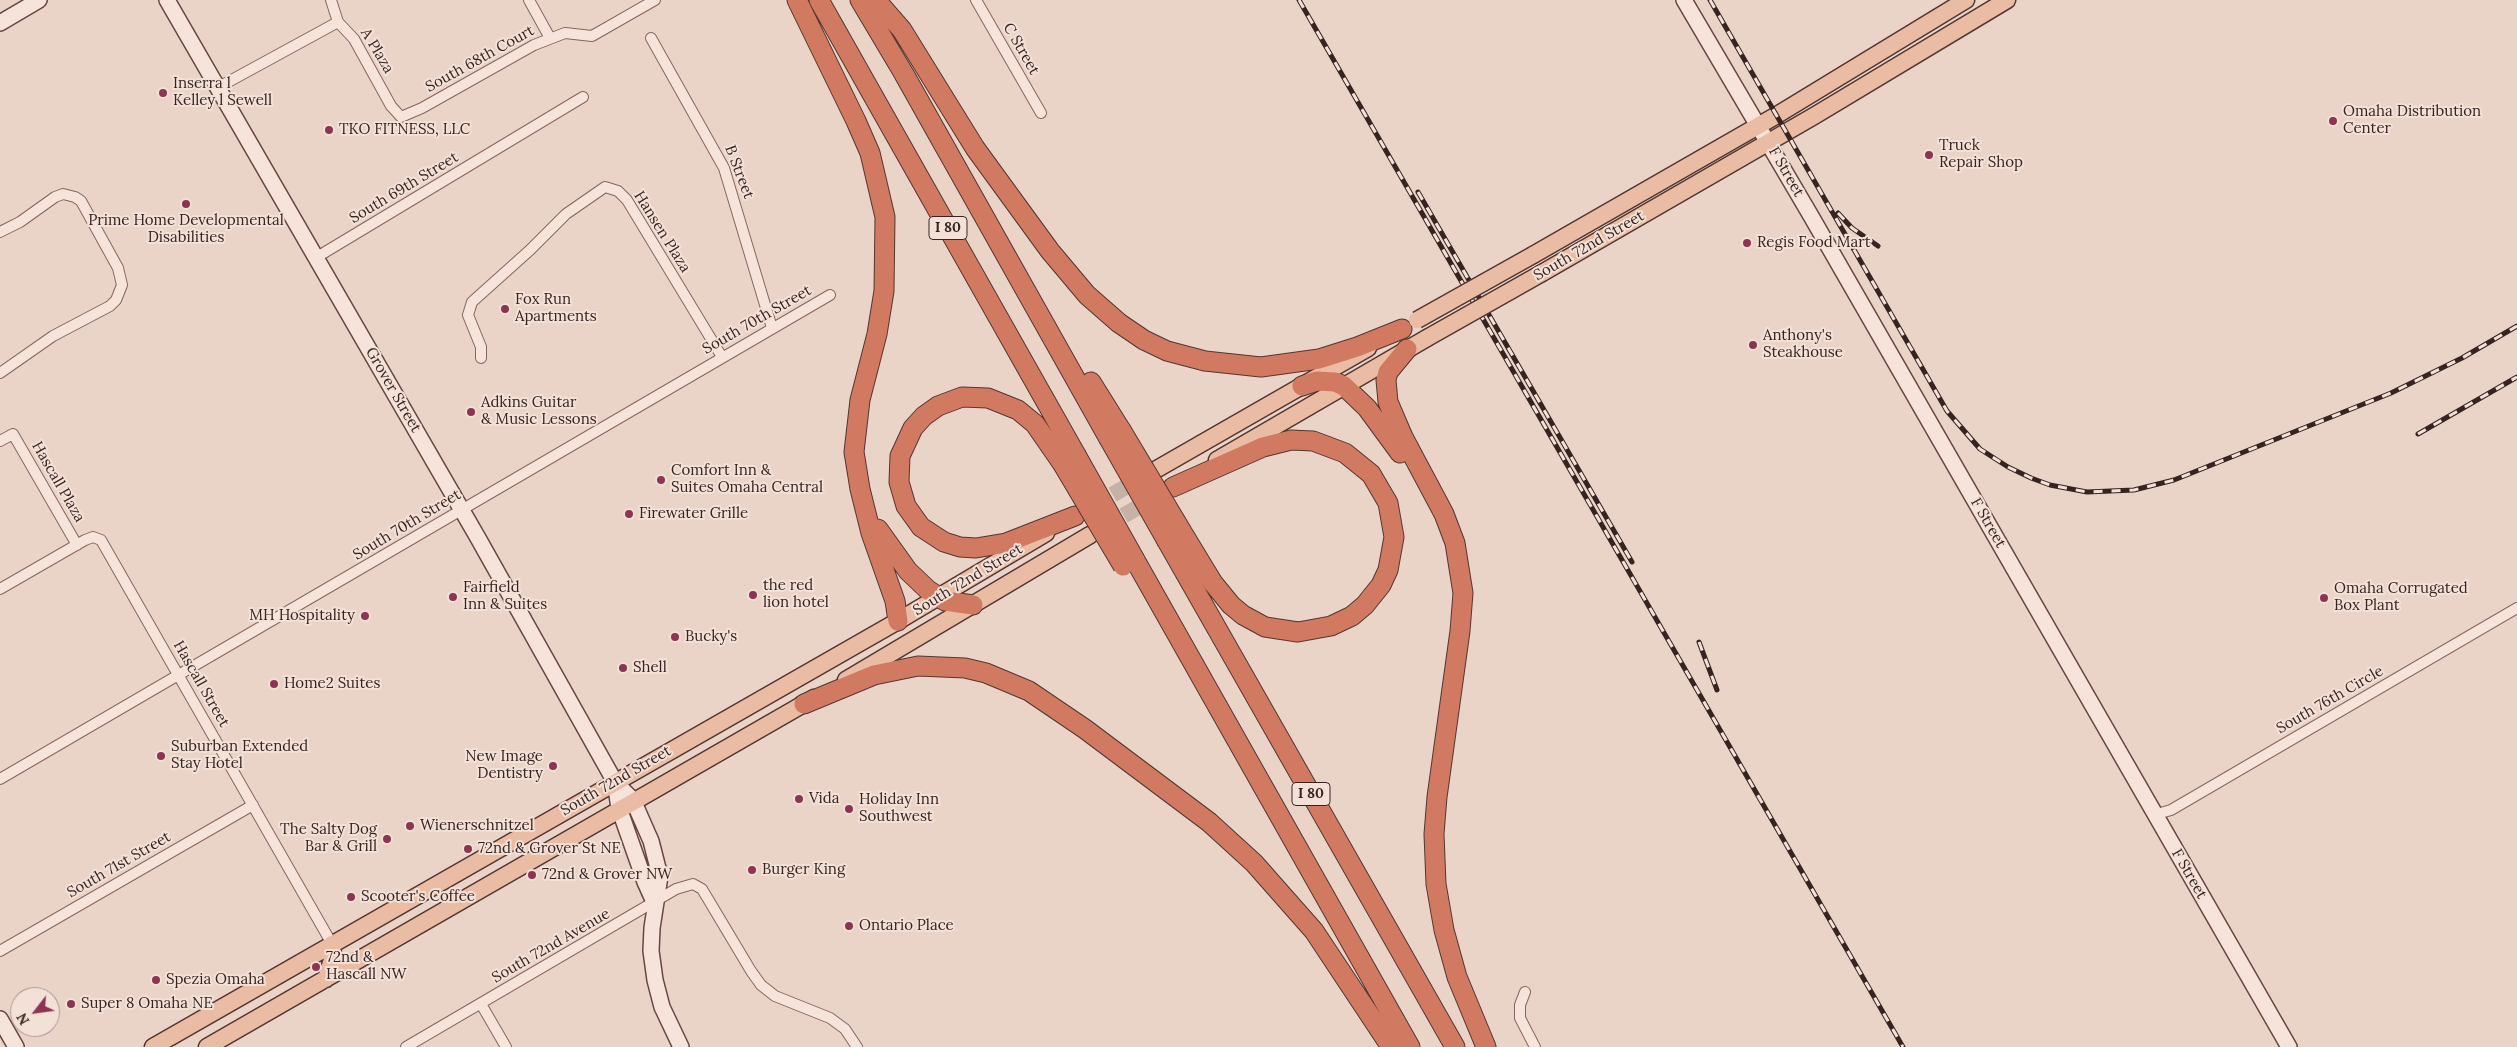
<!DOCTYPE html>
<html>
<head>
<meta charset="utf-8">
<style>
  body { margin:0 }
  #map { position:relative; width:2517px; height:1047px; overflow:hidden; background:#ead4c8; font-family:Lora,serif }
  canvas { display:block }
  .north { position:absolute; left:10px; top:987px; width:50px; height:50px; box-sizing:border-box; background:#f3e1d7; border:1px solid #a8958e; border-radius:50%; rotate:240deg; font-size:14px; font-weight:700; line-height:20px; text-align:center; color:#372421 }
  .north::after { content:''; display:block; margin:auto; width:18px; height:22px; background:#8e3453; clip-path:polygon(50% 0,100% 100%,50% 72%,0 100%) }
</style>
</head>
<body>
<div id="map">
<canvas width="2517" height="1047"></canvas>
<div class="north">N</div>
</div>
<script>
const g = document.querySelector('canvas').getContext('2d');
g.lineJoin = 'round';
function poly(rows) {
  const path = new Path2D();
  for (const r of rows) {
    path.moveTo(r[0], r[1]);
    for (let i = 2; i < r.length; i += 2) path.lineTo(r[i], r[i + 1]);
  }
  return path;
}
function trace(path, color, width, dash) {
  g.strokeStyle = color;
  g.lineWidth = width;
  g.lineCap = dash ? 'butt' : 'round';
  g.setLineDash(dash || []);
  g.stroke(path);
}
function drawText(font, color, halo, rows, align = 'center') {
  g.font = font + ' Lora,serif';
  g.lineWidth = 4;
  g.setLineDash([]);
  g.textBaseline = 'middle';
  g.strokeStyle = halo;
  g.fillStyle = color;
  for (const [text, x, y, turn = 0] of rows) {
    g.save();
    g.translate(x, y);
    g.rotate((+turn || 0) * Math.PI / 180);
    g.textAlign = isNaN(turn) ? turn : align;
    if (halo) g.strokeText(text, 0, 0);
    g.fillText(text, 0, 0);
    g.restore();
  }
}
trace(poly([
  [1092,507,1144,476],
  [1103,528,1155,497]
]), '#c6b1a7', 16, [16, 8]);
const street = poly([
  [331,0,338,22,354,39,391,106,401,117,422,108,534,45,565,33,592,36,655,0],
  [529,0,550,38],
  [976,0,1041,113],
  [651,38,724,168,772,328],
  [217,88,338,22],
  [0,232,20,222,55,197,63,194,75,197,81,201,118,268,122,285,116,300,110,306,53,336,0,373],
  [317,257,583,97],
  [481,358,481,347,468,315,472,302,530,250,566,214,605,187,618,191,627,200,722,357],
  [0,441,13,434,77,545],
  [0,589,85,540,93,537,101,540,332,944],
  [0,779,830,295],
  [2157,814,2171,810,2517,608],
  [0,951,253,805],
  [1525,992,1520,1005,1520,1018,1535,1047],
  [481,1004,506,1047],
  [406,1047,676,889,693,884,702,889,751,971,761,985,775,996,830,1018,845,1029,857,1047]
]);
const secondary = poly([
  [167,0,478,538,615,782,633,800,651,841,660,876,652,928,651,951,655,980,662,1007,681,1047],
  [1684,0,1811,216,2289,1047],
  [0,23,39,0],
  [615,782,619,808,645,882,654,902],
  [0,1019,16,1047]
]);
const primary = poly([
  [1533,255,1777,115,1966,0],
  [1542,273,1814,116,2007,0],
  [1217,460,1427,338],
  [1157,469,1368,348],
  [846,680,1090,535],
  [326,979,333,956,332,944],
  [153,1047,898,621,1046,533],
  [207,1047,814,698]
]);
const highway = poly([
  [797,0,856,121,870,153,885,217,884,291,877,334,860,400,854,452,860,489,871,533,895,601,898,621],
  [819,0,1076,455],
  [860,0,904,74,1108,437],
  [876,0,902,30,975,148,1050,251,1087,295,1119,323,1144,340,1167,351,1205,361,1261,367,1319,359,1357,347,1402,329],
  [1407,349,1388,372,1386,380,1388,402,1403,437,1444,514,1455,543,1463,593,1460,631,1437,797,1434,834,1436,884,1444,930,1457,977,1486,1047],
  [1091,382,1121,430],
  [1302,386,1317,381,1335,382,1344,386,1367,408,1400,453],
  [1062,463,1035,424,1018,410,988,398,962,397,938,406,924,416,913,428,900,456,899,482,906,506,921,527,944,542,960,547,976,548,1006,543,1075,516],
  [1173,487,1263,447,1291,440,1313,441,1345,453,1371,474,1388,503,1394,537,1388,570,1381,585,1365,605,1352,616,1331,626,1298,632,1265,627,1243,615,1231,605,1213,583,1182,532],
  [878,529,908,571,928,590,945,601,973,605],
  [1167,541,1455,1047],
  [1135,560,1410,1047],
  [804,704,874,675,918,666,965,668,986,673,1029,691,1085,729,1209,822,1254,863,1314,931,1391,1047]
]);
trace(street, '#85665e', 12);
trace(secondary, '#674742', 18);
trace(primary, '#533632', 19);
trace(highway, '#533632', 21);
trace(street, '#f6e4da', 10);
trace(secondary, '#f6e4da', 15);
trace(primary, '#eabca4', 16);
trace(highway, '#d17a61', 19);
const rail = poly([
  [1299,0,1903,1047],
  [1710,0,1947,411,1980,449,2008,467,2031,478,2050,485,2087,492,2134,490,2174,480,2391,393,2462,358,2517,326],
  [1418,192,1632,562],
  [1838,213,1852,228,1878,246],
  [2418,434,2517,377],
  [1699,642,1717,690]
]);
trace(rail, '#372421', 5);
trace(rail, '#f3e1d7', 3, [9]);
const primaryBridge = poly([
  [1417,320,1533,255],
  [1427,338,1542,273]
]);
const highwayBridge = poly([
  [1121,430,1182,532],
  [1108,437,1167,541],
  [1076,455,1135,560],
  [1062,463,1123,566]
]);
trace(primaryBridge, '#533632', 19, []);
trace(highwayBridge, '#533632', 21, []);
trace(primaryBridge, '#eabca4', 16);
trace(highwayBridge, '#d17a61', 19);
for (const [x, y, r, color] of [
  [163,93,5,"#8e3453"],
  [2333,121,5,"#8e3453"],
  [329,130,5,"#8e3453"],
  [1929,155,5,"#8e3453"],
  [186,204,5,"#8e3453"],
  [1747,243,5,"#8e3453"],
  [505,309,5,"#8e3453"],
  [1753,345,5,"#8e3453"],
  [471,412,5,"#8e3453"],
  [661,480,5,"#8e3453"],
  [629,514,5,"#8e3453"],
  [753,595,5,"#8e3453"],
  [453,597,5,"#8e3453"],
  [2324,598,5,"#8e3453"],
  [365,616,5,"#8e3453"],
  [675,637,5,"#8e3453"],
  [623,668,5,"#8e3453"],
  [274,684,5,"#8e3453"],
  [161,756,5,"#8e3453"],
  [553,766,5,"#8e3453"],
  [799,799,5,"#8e3453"],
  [849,809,5,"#8e3453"],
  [410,826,5,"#8e3453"],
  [387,839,5,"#8e3453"],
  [468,849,5,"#8e3453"],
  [752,870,5,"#8e3453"],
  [532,875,5,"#8e3453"],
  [351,897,5,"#8e3453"],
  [849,926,5,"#8e3453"],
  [316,967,5,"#8e3453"],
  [156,980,5,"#8e3453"],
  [71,1004,5,"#8e3453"]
]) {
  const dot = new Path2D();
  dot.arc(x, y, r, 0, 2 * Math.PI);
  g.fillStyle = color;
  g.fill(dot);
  trace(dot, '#f3e1d7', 2);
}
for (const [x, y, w] of [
  [948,228,38],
  [1311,794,38]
]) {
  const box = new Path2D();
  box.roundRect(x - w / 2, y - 11.5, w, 23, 4);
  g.fillStyle = '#f3e1d7';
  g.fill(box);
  trace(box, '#372421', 1);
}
drawText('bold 14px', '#372421', null, [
  ["I 80",948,228],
  ["I 80",1311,794]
]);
drawText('15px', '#372421', '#f3e1d7', [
  ["C Street",1021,49,60],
  ["A Plaza",377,51,59],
  ["South 68th Court",480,59,-29],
  ["B Street",739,172,69],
  ["F Street",1786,172,60],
  ["South 69th Street",404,188,-31],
  ["Hansen Plaza",662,232,58],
  ["South 72nd Street",1589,246,-30],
  ["South 70th Street",757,320,-30],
  ["Grover Street",393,390,60],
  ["Hascall Plaza",58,482,60],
  ["F Street",1988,523,60],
  ["South 70th Street",407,525,-31],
  ["South 72nd Street",968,580,-31],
  ["Hascall Street",201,684,60],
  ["South 76th Circle",2330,700,-30],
  ["South 72nd Street",616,781,-30],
  ["South 71st Street",119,865,-30],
  ["F Street",2189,874,60],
  ["South 72nd Avenue",551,946,-30]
]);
drawText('15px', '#372421', '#f3e1d7', [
  ["Inserra l",173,84],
  ["Kelley l Sewell",173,101],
  ["Omaha Distribution",2343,112],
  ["Center",2343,129],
  ["TKO FITNESS, LLC",339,130],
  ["Truck",1939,146],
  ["Repair Shop",1939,163],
  ["Prime Home Developmental",186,221,"center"],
  ["Disabilities",186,238,"center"],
  ["Regis Food Mart",1757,243],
  ["Fox Run",515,300],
  ["Apartments",515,317],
  ["Anthony's",1763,336],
  ["Steakhouse",1763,353],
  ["Adkins Guitar",481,403],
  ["& Music Lessons",481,420],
  ["Comfort Inn &",671,471],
  ["Suites Omaha Central",671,488],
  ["Firewater Grille",639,514],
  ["the red",763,586],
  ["lion hotel",763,603],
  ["Fairfield",463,588],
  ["Inn & Suites",463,605],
  ["Omaha Corrugated",2334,589],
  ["Box Plant",2334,606],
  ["MH Hospitality",355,616,"right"],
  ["Bucky's",685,637],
  ["Shell",633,668],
  ["Home2 Suites",284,684],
  ["Suburban Extended",171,747],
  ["Stay Hotel",171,764],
  ["New Image",543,757,"right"],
  ["Dentistry",543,774,"right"],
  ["Vida",809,799],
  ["Holiday Inn",859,800],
  ["Southwest",859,817],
  ["Wienerschnitzel",420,826],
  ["The Salty Dog",377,830,"right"],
  ["Bar & Grill",377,847,"right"],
  ["72nd & Grover St NE",478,849],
  ["Burger King",762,870],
  ["72nd & Grover NW",542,875],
  ["Scooter's Coffee",361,897],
  ["Ontario Place",859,926],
  ["72nd &",326,958],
  ["Hascall NW",326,975],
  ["Spezia Omaha",166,980],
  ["Super 8 Omaha NE",81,1004]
], 'left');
</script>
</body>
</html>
